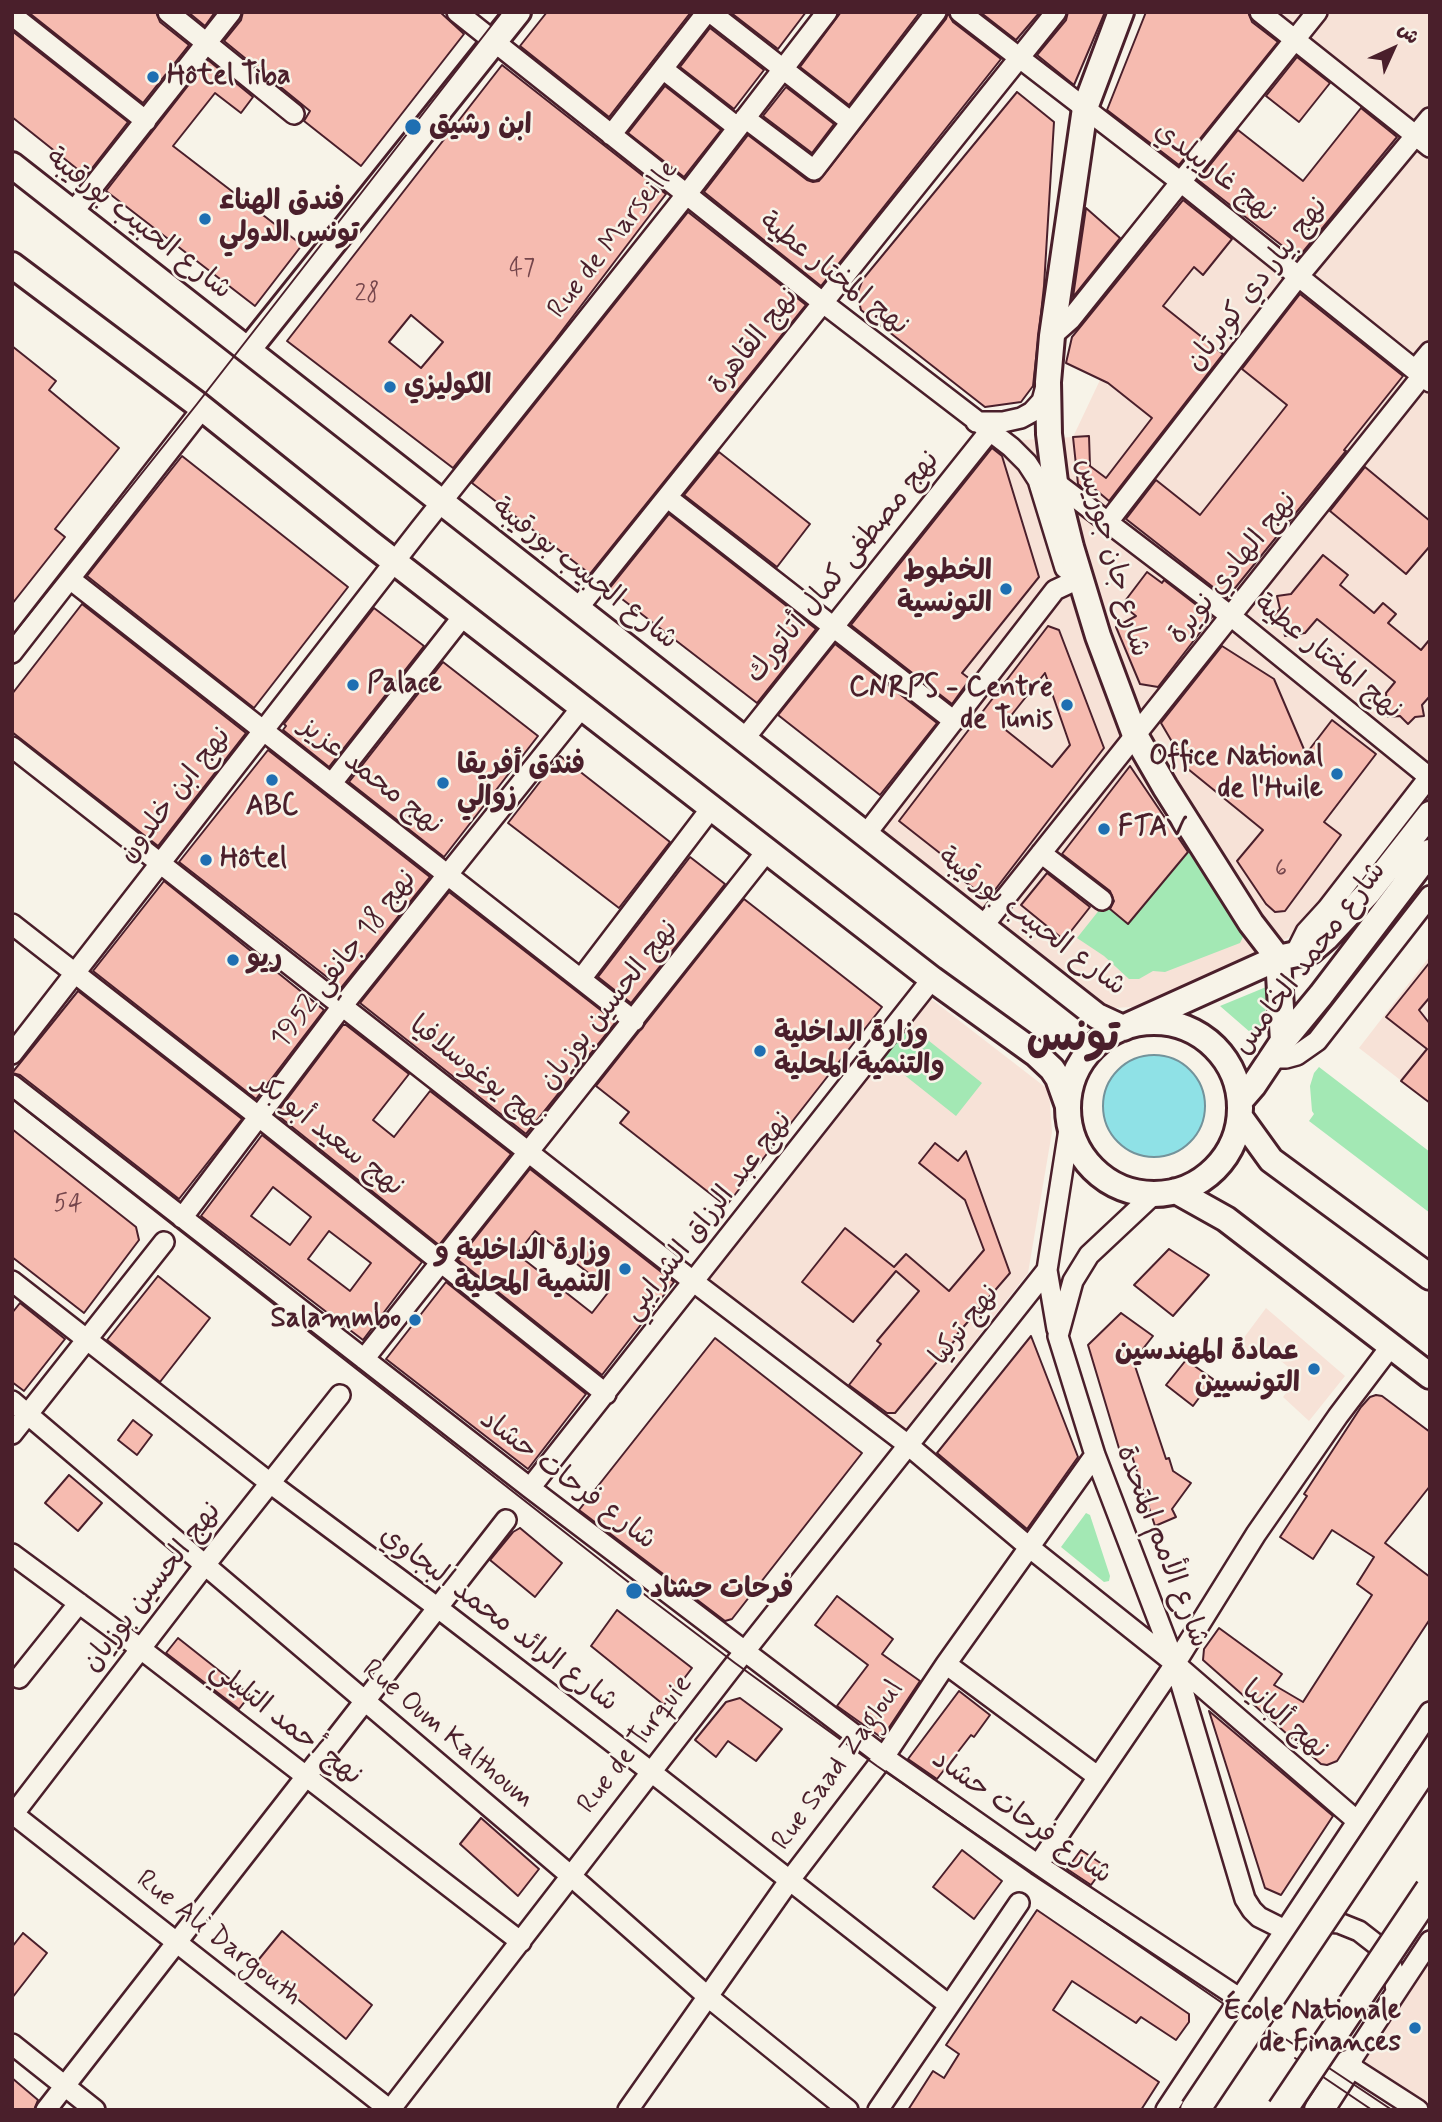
<!DOCTYPE html>
<html>
<head>
<meta charset="utf-8">
<style>
  body { margin:0 }
  #map { position:relative; width:1442px; height:2122px; overflow:hidden; background:#f7f3e8; font-family:Mynerve,"Playpen Sans Arabic",sans-serif }
  canvas { display:block }
  .frame { position:absolute; inset:0; border:14px solid #4a1f2b; pointer-events:none }
  .north { position:absolute; left:1358px; top:14px; width:70px; height:70px; -webkit-text-stroke:5px #f7f3e8; paint-order:stroke; rotate:45deg; font-size:19px; font-weight:700; line-height:28px; text-align:center; color:#4a1f2b }
  .north::after { content:''; display:block; margin:auto; width:24px; height:32px; background:#4a1f2b; clip-path:polygon(50% 0,100% 100%,50% 72%,0 100%) }
</style>
</head>
<body>
<div id="map">
<canvas width="1442" height="2122"></canvas>
<div class="frame"></div>
<div class="north">ش</div>
</div>
<script>
const g = document.querySelector('canvas').getContext('2d');
g.lineJoin = 'round';
function fillPath(path, color) {
  g.fillStyle = color;
  g.fill(path, 'evenodd');
}
function poly(rows) {
  const path = new Path2D();
  for (const r of rows) {
    if (r.length === 3) {
      path.moveTo(r[0] + r[2], r[1]);
      path.arc(r[0], r[1], r[2], 0, 2 * Math.PI);
      continue;
    }
    path.moveTo(r[0], r[1]);
    for (let i = 2; i < r.length; i += 2) path.lineTo(r[i], r[i + 1]);
  }
  return path;
}
function trace(path, color, width, dash) {
  g.strokeStyle = color;
  g.lineWidth = width;
  g.lineCap = dash ? 'butt' : 'round';
  g.setLineDash(dash || []);
  g.stroke(path);
}
function drawText(font, color, halo, rows, align = 'center') {
  g.font = font + ' Mynerve,"Playpen Sans Arabic",sans-serif';
  g.lineWidth = 5;
  g.setLineDash([]);
  g.textBaseline = 'middle';
  g.strokeStyle = halo;
  g.fillStyle = color;
  for (const [text, x, y, turn = 0] of rows) {
    g.save();
    g.translate(x, y);
    g.rotate((+turn || 0) * Math.PI / 180);
    g.textAlign = isNaN(turn) ? turn : align;
    if (halo) g.strokeText(text, 0, 0);
    g.fillText(text, 0, 0);
    g.restore();
  }
}
fillPath(poly([
  [1273,12,1430,12,1430,761,1306,926,1248,963,1133,1007,1114,1008,1096,1002,879,834,964,724,841,627,991,442,1073,437,1100,380,1194,267,1204,274,1234,237,1298,266,1414,127],
  [1430,956,1430,1103,1359,1048],
  [930,998,1049,1090,1052,1132,1028,1273,903,1432,708,1279],
  [1266,1308,1345,1376,1309,1421,1283,1397,1299,1376,1263,1346,1249,1362,1234,1351],
  [1430,1931,1430,2108,1370,2074,1373,2069,1349,2053]
]), '#f7e2d7');
fillPath(poly([
  [1189,852,1244,935,1240,943,1165,972,1153,971,1139,979,1129,979,1104,956,1077,938,1104,904,1128,924],
  [1271,985,1265,1013,1258,1039,1220,1006],
  [909,1025,982,1083,956,1116,883,1058],
  [1319,1067,1430,1152,1430,1213,1309,1121,1314,1114,1312,1111,1310,1086,1314,1073],
  [1086,1513,1090,1515,1110,1576,1109,1581,1104,1582,1061,1547]
]), '#a3e8b4');
const water = poly([
  [1154,1106,51]
]);
fillPath(water, '#8fe1e6');
trace(water, '#73939b', 2);
const building = poly([
  [28,12,156,12,160,22,189,45,143,103,28,12],
  [188,12,215,12,205,26,188,12],
  [243,12,440,12,464,34,361,166,304,121,310,111,224,41,241,20,243,12],
  [547,12,691,12,609,117,520,46,547,12],
  [730,12,806,12,778,49,730,12],
  [841,12,920,12,849,105,800,67,841,12],
  [980,12,1040,12,1016,40,980,12],
  [1068,12,1105,12,1074,85,1037,55,1066,20,1068,12],
  [1146,12,1248,12,1252,22,1278,42,1179,165,1107,110,1146,12],
  [948,13,953,22,1001,59,821,286,704,192,748,135,807,180,813,182,819,181,946,19,948,13],
  [710,28,764,70,734,109,680,67,710,28],
  [12,31,128,122,86,176,12,117,12,31],
  [1297,57,1330,83,1299,122,1266,96,1297,57],
  [208,60,253,97,241,113,215,93,173,146,302,245,255,306,106,191,208,60],
  [502,65,666,194,555,340,453,468,287,341,502,65],
  [411,315,443,342,421,368,389,342,411,315],
  [665,86,721,130,684,177,628,133,665,86],
  [786,87,834,124,812,153,763,116,786,87],
  [1017,92,1054,122,1044,286,1033,386,1021,402,985,407,861,310,857,294,863,279,1017,92],
  [1361,108,1397,137,1298,258,1198,180,1238,130,1303,181,1361,108],
  [1183,200,1232,239,1203,275,1194,267,1163,306,1223,354,1109,501,1090,485,1090,494,1078,484,1073,437,1089,436,1090,466,1106,478,1152,418,1108,383,1066,363,1072,337,1183,200],
  [1086,208,1120,238,1073,297,1086,208],
  [688,212,806,305,590,574,472,483,688,212],
  [1300,294,1403,376,1344,450,1346,451,1227,598,1126,519,1156,480,1200,515,1287,405,1242,369,1300,294],
  [12,346,56,381,49,390,119,448,55,529,65,537,12,604,12,346],
  [992,448,1002,456,1039,577,962,673,970,679,952,704,851,625,992,448],
  [719,452,810,524,777,567,684,495,719,452],
  [182,456,348,587,254,708,87,576,182,456],
  [1365,467,1430,521,1430,546,1406,574,1330,511,1365,467],
  [669,514,816,629,757,703,609,589,669,514],
  [1323,555,1348,575,1340,585,1374,613,1383,603,1396,614,1388,623,1421,650,1430,639,1430,696,1422,705,1424,716,1415,717,1408,724,1400,716,1388,717,1386,693,1395,682,1317,619,1305,633,1285,636,1283,626,1273,616,1280,609,1277,596,1291,594,1323,555],
  [1147,572,1162,583,1164,580,1212,617,1158,687,1140,684,1116,627,1136,616,1122,605,1147,572],
  [82,604,246,733,158,846,12,732,12,694,82,604],
  [374,608,424,646,329,767,283,730,286,726,284,724,374,608],
  [1048,626,1059,630,1104,748,988,899,960,878,964,872,899,821,1048,626],
  [1045,673,1070,745,1052,767,1002,727,1045,673],
  [835,644,937,723,880,795,778,715,835,644],
  [1222,646,1274,679,1306,754,1332,720,1376,754,1324,822,1341,835,1285,911,1275,912,1266,904,1237,861,1263,830,1188,769,1161,723,1222,646],
  [443,662,538,736,444,857,349,782,443,662],
  [268,750,430,877,341,988,179,862,268,750],
  [560,756,670,842,619,908,508,823,560,756],
  [1130,766,1188,852,1128,924,1110,909,1114,901,1110,891,1062,854,1130,766],
  [690,857,725,884,631,1003,598,977,690,857],
  [1047,873,1090,907,1064,940,1021,905,1047,873],
  [164,881,324,1010,256,1099,93,971,164,881],
  [449,892,616,1022,526,1134,360,1003,449,892],
  [744,899,882,1007,726,1206,620,1123,629,1112,596,1086,744,899],
  [1430,962,1430,997,1419,1010,1430,1024,1430,1103,1401,1081,1427,1049,1386,1017,1430,962],
  [78,991,242,1119,179,1199,20,1075,12,1073,78,991],
  [343,1025,346,1025,409,1074,373,1120,394,1137,430,1091,511,1154,439,1245,276,1114,343,1025],
  [12,1129,136,1227,139,1240,84,1313,12,1257,12,1129],
  [262,1135,422,1262,363,1340,201,1216,262,1135],
  [273,1187,311,1217,290,1245,251,1216,273,1187],
  [329,1231,371,1263,350,1291,308,1259,329,1231],
  [935,1143,958,1161,966,1151,1010,1273,953,1339,955,1340,895,1413,887,1413,849,1385,881,1344,877,1341,919,1291,896,1271,853,1322,802,1282,845,1228,894,1267,906,1254,949,1291,984,1250,965,1200,919,1163,935,1143],
  [530,1169,674,1282,602,1375,458,1260,530,1169],
  [535,1231,610,1290,592,1313,517,1254,535,1231],
  [1169,1249,1209,1275,1173,1316,1134,1285,1169,1249],
  [158,1276,210,1318,160,1382,107,1340,158,1276],
  [446,1282,586,1394,528,1469,386,1359,446,1282],
  [20,1303,65,1339,24,1391,12,1382,12,1313,20,1303],
  [1121,1313,1153,1336,1135,1359,1132,1357,1166,1459,1169,1458,1173,1471,1191,1483,1172,1509,1176,1517,1155,1526,1130,1450,1121,1455,1088,1345,1121,1313],
  [1031,1336,1078,1457,1027,1529,937,1453,1031,1336],
  [715,1338,862,1453,732,1619,725,1621,579,1510,715,1338],
  [1186,1360,1213,1379,1193,1406,1166,1385,1186,1360],
  [1376,1395,1382,1396,1430,1432,1430,1486,1385,1543,1430,1577,1430,1619,1337,1761,1327,1765,1321,1764,1203,1660,1204,1649,1219,1628,1282,1674,1274,1685,1303,1702,1372,1595,1357,1584,1374,1557,1332,1530,1313,1559,1280,1537,1307,1496,1304,1494,1361,1407,1370,1397,1376,1395],
  [133,1420,152,1435,137,1455,118,1440,133,1420],
  [69,1475,102,1503,78,1531,45,1503,69,1475],
  [520,1528,562,1563,535,1597,490,1560,513,1532,520,1528],
  [837,1596,893,1639,882,1654,920,1681,882,1738,837,1706,868,1665,815,1625,837,1596],
  [617,1610,692,1668,664,1705,591,1646,617,1610],
  [178,1638,250,1695,239,1709,166,1653,178,1638],
  [959,1691,990,1715,974,1737,971,1735,937,1779,908,1759,959,1691],
  [740,1698,782,1729,756,1761,728,1741,716,1757,695,1740,726,1702,740,1698],
  [1209,1711,1333,1816,1281,1895,1265,1888,1209,1711],
  [481,1818,539,1869,518,1896,460,1844,481,1818],
  [962,1850,1002,1881,974,1919,933,1887,962,1850],
  [1081,1850,1105,1866,1091,1885,1067,1869,1081,1850],
  [1037,1910,1189,2014,1189,2022,1176,2040,1141,2017,1136,2023,1072,1981,1053,2010,1159,2082,1141,2110,908,2110,933,2071,944,2078,959,2054,946,2045,1037,1910],
  [282,1931,372,2005,346,2039,255,1964,282,1931],
  [23,1933,47,1953,12,1998,12,1947,23,1933],
  [12,2078,38,2100,34,2110,12,2110,12,2078]
]);
fillPath(building, '#f6bbb0');
trace(building, '#4a1f2b', 2);
const minor = poly([
  [168,12,294,114],
  [457,12,822,302,1011,447,1027,463,1038,480,1065,568],
  [710,12,851,122],
  [960,12,1182,183,1430,382],
  [1260,12,1430,147],
  [12,15,146,121],
  [663,69,737,127],
  [745,118,814,170,936,12],
  [611,135,707,12],
  [73,212,231,12],
  [1052,336,1070,320,1317,12],
  [1415,370,1430,352],
  [976,422,1003,422,1021,418,1032,412,1042,401,1046,386],
  [1055,482,1232,617,1429,777],
  [668,498,954,721],
  [1108,522,1298,277,1430,118],
  [70,579,634,1021],
  [578,608,1056,12],
  [12,653,202,409],
  [744,739,989,432],
  [12,747,694,1282,908,1445,1029,1547,1172,1661,1356,1820],
  [332,783,464,615],
  [866,834,1055,590,1070,583],
  [1041,853,1102,900],
  [12,924,258,1116,606,1394],
  [983,926,1422,376],
  [1294,956,1306,932,1327,909,1430,776],
  [581,979,712,807],
  [12,1054,420,529,686,195,827,12],
  [1272,1058,1286,1058,1297,1055,1317,1041,1430,896],
  [12,1085,530,1488,884,1757,1038,1865,1239,1998],
  [1154,1194,1089,1255,1073,1281,1058,1336,1095,1455,1175,1664,1245,1899,1252,1910,1259,1917,1285,1930,1317,1921,1339,1923,1359,1931,1377,1945,1390,1962,1394,1973,1396,1992],
  [182,1218,343,1005,582,707],
  [12,1281,270,1483,438,1608,650,1771,949,2005],
  [1057,1329,1047,1270,1070,1123],
  [364,1359,767,851],
  [12,1401,571,1876,707,1996,848,2110],
  [12,1434,164,1242],
  [530,1488,932,979],
  [12,1554,141,1649,521,1942],
  [946,1664,1097,1776],
  [19,1678,79,1603],
  [12,1813,390,2110],
  [12,1816,205,1565,340,1395],
  [1038,1865,1175,1664,1256,1534,1338,1416,1391,1346],
  [12,2044,95,2110],
  [46,2110,506,1520],
  [390,2110,730,1670,1047,1270],
  [628,2110,789,1881,884,1757,946,1664,1095,1455],
  [878,2110,1019,1903],
  [1166,2110,1430,1712],
  [1418,2110,1348,2065,1430,1941]
]);
const major = poly([
  [1121,12,1085,108,1052,336,1048,382,1049,434,1055,482,1071,547,1098,636,1135,735,1165,787,1251,923,1278,958,1283,1041],
  [12,165,1097,1016,1123,1028,1278,958,1311,951,1326,938,1368,893,1430,814],
  [12,265,197,404,369,542,932,979,1036,1054,1052,1069,1058,1078,1068,1106],
  [248,350,518,12],
  [1154,1108,86],
  [1240,1101,1253,1086,1283,1041,1321,995,1430,852],
  [1240,1117,1271,1160,1430,1277],
  [1176,1191,1226,1219,1430,1376]
]);
const highway = poly([
  [1319,2110,1348,2065]
]);
trace(minor, '#4a1f2b', 24);
trace(major, '#4a1f2b', 30);
trace(highway, '#4a1f2b', 33);
trace(minor, '#f7f3e8', 19);
trace(major, '#f7f3e8', 24);
trace(highway, '#f7f3e8', 28);
trace(poly([
  [12,636,197,404,502,12],
  [12,1099,636,1588,735,1663,877,1766,1231,2009,1287,2040,1392,2110],
  [1295,2058,1372,2110]
]), '#4a1f2b', 2);
const highwayBridge = poly([
  [1195,2110,1430,1759],
  [1282,2110,1430,1890]
]);
trace(highwayBridge, '#4a1f2b', 33, []);
trace(highwayBridge, '#f7f3e8', 28);
for (const [x, y, r, color] of [
  [153,77,7,"#1f6fb2"],
  [413,127,9,"#1f6fb2"],
  [205,219,7,"#1f6fb2"],
  [390,387,7,"#1f6fb2"],
  [1006,589,7,"#1f6fb2"],
  [353,685,7,"#1f6fb2"],
  [1067,705,7,"#1f6fb2"],
  [1337,774,7,"#1f6fb2"],
  [272,780,7,"#1f6fb2"],
  [443,783,7,"#1f6fb2"],
  [1104,829,7,"#1f6fb2"],
  [206,860,7,"#1f6fb2"],
  [233,960,7,"#1f6fb2"],
  [760,1051,7,"#1f6fb2"],
  [625,1269,7,"#1f6fb2"],
  [415,1320,7,"#1f6fb2"],
  [1314,1369,7,"#1f6fb2"],
  [634,1591,9,"#1f6fb2"],
  [1415,2028,7,"#1f6fb2"]
]) {
  const dot = new Path2D();
  dot.arc(x, y, r, 0, 2 * Math.PI);
  g.fillStyle = color;
  g.fill(dot);
  trace(dot, '#f7f3e8', 2.5);
}
drawText('24px', '#75464c', null, [
  ["47",522,270],
  ["28",367,295],
  ["6",1281,870],
  ["54",68,1205]
]);
drawText('bold 28px', '#4a1f2b', '#f7f3e8', [
  ["Hôtel Tiba",167,77],
  ["ابن رشيق",429,127],
  ["فندق الهناء",219,203],
  ["تونس الدولي",219,235],
  ["الكوليزي",404,387],
  ["الخطوط",992,573,"right"],
  ["التونسية",992,605,"right"],
  ["Palace",367,685],
  ["CNRPS - Centre",1053,689,"right"],
  ["de Tunis",1053,721,"right"],
  ["Office National",1323,758,"right"],
  ["de l'Huile",1323,790,"right"],
  ["فندق أفريقا",457,767],
  ["زوالي",457,799],
  ["ABC",272,808,"center"],
  ["FTAV",1118,829],
  ["Hôtel",220,860],
  ["ريو",247,960],
  ["وزارة الداخلية",774,1035],
  ["والتنمية المحلية",774,1067],
  ["وزارة الداخلية و",611,1253,"right"],
  ["التنمية المحلية",611,1285,"right"],
  ["Salammbo",401,1320,"right"],
  ["عمادة المهندسين",1300,1353,"right"],
  ["التونسيين",1300,1385,"right"],
  ["فرحات حشاد",650,1591],
  ["École Nationale",1401,2012,"right"],
  ["de Finances",1401,2044,"right"]
], 'left');
drawText('28px', '#4a1f2b', '#f7f3e8', [
  ["نهج غاريبلدي",1214,173,38],
  ["شارع الحبيب بورقيبة",138,225,38],
  ["Rue de Marseille",614,240,-52],
  ["نهج المختار عطية",833,275,38],
  ["نهج بيار دي كوبرتان",1258,285,-52],
  ["نهج القاهرة",755,342,-52],
  ["شارع جان جوريس",1111,558,74],
  ["نهج مصطفى كمال أتاتورك",844,568,-51],
  ["نهج الهادي نويرة",1234,569,-51],
  ["شارع الحبيب بورقيبة",584,575,38],
  ["نهج المختار عطية",1327,658,39],
  ["نهج محمد عزيز",370,777,38],
  ["نهج ابن خلدون",176,796,-52],
  ["شارع الحبيب بورقيبة",1031,923,37],
  ["شارع محمد الخامس",1311,959,-53],
  ["نهج 18 جانفي 1952",345,960,-52],
  ["نهج الحسين بوزيان",610,1006,-52],
  ["نهج يوغوسلافيا",477,1074,38],
  ["نهج سعيد أبو بكر",328,1136,38],
  ["نهج عبد الرزاق الشرايبي",709,1217,-52],
  ["نهج تركيا",966,1326,-52],
  ["شارع فرحات حشاد",567,1481,37],
  ["شارع الأمم المتحدة",1161,1547,69],
  ["نهج الحسين بوزيان",153,1588,-52],
  ["شارع الرائد محمد البجاوي",498,1620,37],
  ["نهج ألبانيا",1284,1721,41],
  ["نهج أحمد التليلي",285,1724,38],
  ["Rue Oum Kalthoum",447,1735,40],
  ["Rue de Turquie",636,1745,-52],
  ["Rue Saad Zagloul",839,1766,-54],
  ["شارع فرحات حشاد",1021,1818,35],
  ["Rue Ali Dargouth",218,1939,38]
]);
drawText('bold 42px', '#4a1f2b', '#f7f3e8', [
  ["تونس",1073,1041]
]);
</script>
</body>
</html>
